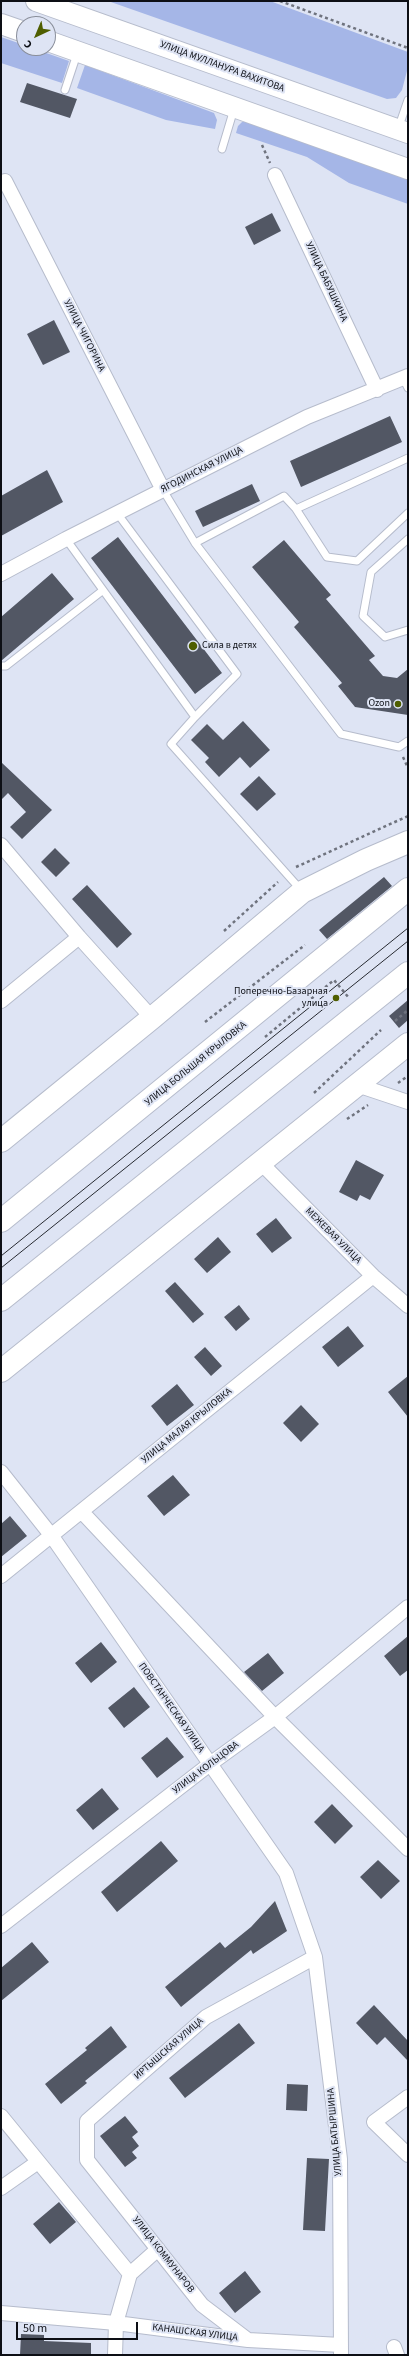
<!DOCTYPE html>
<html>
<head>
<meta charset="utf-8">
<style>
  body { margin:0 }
  #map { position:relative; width:409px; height:2356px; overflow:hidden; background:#dee4f4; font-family:"Source Sans 3",sans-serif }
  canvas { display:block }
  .frame { position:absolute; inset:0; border:2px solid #0d0f15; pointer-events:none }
  .north { position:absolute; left:16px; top:16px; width:40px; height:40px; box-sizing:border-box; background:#dee4f4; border:1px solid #8a8f9b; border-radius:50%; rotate:224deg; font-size:11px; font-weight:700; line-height:16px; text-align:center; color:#0d0f15 }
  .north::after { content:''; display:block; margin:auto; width:14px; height:18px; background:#4f5e00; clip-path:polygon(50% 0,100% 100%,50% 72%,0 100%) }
  .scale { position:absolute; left:16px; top:2322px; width:122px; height:18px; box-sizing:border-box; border:2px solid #0d0f15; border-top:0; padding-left:5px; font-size:12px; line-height:14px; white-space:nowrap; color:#0d0f15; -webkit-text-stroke:3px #dee4f4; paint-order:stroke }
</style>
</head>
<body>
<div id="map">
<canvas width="409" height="2356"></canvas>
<div class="frame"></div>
<div class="north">С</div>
<div class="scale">50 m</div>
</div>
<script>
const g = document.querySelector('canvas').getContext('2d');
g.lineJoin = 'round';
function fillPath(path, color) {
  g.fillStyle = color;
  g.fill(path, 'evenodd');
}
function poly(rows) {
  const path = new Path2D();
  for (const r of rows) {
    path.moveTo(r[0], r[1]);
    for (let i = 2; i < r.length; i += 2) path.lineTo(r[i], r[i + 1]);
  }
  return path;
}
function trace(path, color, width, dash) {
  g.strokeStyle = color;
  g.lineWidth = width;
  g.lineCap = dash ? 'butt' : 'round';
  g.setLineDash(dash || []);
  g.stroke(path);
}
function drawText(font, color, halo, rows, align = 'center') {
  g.font = font + ' "Source Sans 3",sans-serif';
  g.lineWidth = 4;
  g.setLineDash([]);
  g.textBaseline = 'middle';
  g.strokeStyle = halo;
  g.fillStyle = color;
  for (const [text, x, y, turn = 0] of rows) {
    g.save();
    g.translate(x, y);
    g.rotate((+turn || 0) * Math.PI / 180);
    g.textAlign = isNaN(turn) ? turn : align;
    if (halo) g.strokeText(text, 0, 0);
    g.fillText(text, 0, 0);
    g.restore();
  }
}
fillPath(poly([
  [108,1,270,1,408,52,408,67,402,90,396,98,387,99],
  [1,37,24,45,24,48,32,48,69,61,62,83,1,63],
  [85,65,214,113,217,120,215,129,166,120,77,88],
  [242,122,247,122,408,179,408,204,349,183,307,157,236,133,238,126]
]), '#a5b6e7');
fillPath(poly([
  [27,83,77,99,70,118,20,102],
  [272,213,281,231,254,245,245,227],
  [54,320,70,352,43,365,27,334],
  [390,416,402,442,301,487,290,461],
  [47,470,63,502,1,536,1,496],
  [252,484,260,501,203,527,195,511],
  [118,537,222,673,195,694,91,558],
  [284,540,331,595,326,599,375,656,369,660,383,676,397,678,408,669,408,715,355,707,338,686,342,683,294,627,299,622,252,567],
  [52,573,74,599,1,661,1,617],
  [243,721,270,750,250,768,240,757,219,777,205,762,209,758,191,740,207,724,223,740],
  [1,762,52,810,22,839,10,827,26,812,8,793,1,800],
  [259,776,276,794,257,811,240,794],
  [55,848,70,863,56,877,41,862],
  [384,877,392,886,327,939,319,930],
  [87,885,132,934,117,948,72,899],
  [408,1000,408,1020,399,1028,389,1016],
  [356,1160,384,1175,370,1200,360,1195,357,1201,339,1192],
  [276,1218,292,1238,272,1253,256,1234],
  [218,1237,231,1252,207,1273,194,1259],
  [175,1282,204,1314,193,1323,165,1291],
  [239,1305,250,1319,236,1331,224,1317],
  [348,1326,364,1346,338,1367,322,1347],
  [205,1347,222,1366,211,1376,194,1357],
  [408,1376,408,1417,388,1392],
  [177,1384,194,1405,167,1426,151,1406],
  [301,1405,319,1424,301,1442,283,1423],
  [173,1475,190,1495,164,1516,147,1496],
  [10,1516,27,1536,1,1557,1,1524],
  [408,1636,408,1670,400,1676,384,1656],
  [101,1642,117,1662,91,1683,75,1663],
  [268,1653,284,1673,262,1691,244,1672],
  [134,1687,150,1707,124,1728,108,1708],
  [167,1737,184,1757,157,1778,141,1758],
  [102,1788,119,1809,93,1830,76,1810],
  [332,1804,353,1826,335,1844,314,1822],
  [161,1841,178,1861,117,1912,101,1892],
  [378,1860,400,1881,381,1899,360,1877],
  [275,1901,287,1931,253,1954,251,1950,181,2007,165,1987,220,1942,225,1948,251,1927],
  [32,1942,49,1962,1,2001,1,1968],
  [374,2005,408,2041,408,2061,385,2037,377,2045,356,2023],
  [239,2023,255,2043,185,2098,169,2078],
  [111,2026,127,2047,85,2081,87,2083,61,2104,45,2084,87,2050,85,2048],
  [287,2084,308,2085,307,2111,286,2110],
  [125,2116,138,2132,132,2137,139,2146,132,2152,137,2158,125,2167,100,2136],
  [307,2158,329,2159,325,2231,303,2230],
  [59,2202,76,2222,50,2244,33,2224],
  [245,2271,261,2292,235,2313,219,2293],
  [21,2334,44,2335,44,2341,91,2343,91,2355,20,2355]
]), '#525764');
const service = poly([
  [65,90,77,54],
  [398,129,408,100],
  [222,149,234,109],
  [403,378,408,388],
  [163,490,195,543,341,734,399,747,408,741],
  [296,509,408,458],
  [117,513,237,674,195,717],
  [66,539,195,717,171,744,301,890],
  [408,539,371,572,363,616,385,637,408,630],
  [195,543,284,496,296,509,327,557,357,561,408,513],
  [1,666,6,666,102,591]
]);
const minor = poly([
  [275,175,377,390],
  [5,181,163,490],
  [1,574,66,539,307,417,408,376],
  [1,845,79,937,152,1018],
  [1,1001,79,937],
  [357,1085,408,1102],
  [261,1163,373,1276,408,1306],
  [1,1472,51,1535,286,1873,315,1957,340,2159,341,2355],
  [82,1512,275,1717,408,1849],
  [1,1576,373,1276],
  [1,1926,210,1764,275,1717,408,1607],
  [408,2097,374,2122,408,2155],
  [1,2116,130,2274],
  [1,2188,38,2162],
  [1,2313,116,2323,248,2340,341,2345],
  [248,2340,202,2305,87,2160,87,2121,206,2017,315,1957],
  [394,2347,397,2355],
  [115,2355,116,2323,130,2274,158,2249]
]);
const secondary = poly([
  [36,1,408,133],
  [1,24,24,32],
  [48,41,408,169]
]);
const primary = poly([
  [1,1141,152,1018,302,892,366,860,408,842],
  [1,1221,408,889],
  [1,1300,408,973],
  [1,1371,408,1044]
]);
trace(service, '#b6bccc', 9);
trace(minor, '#b6bccc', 16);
trace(secondary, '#b6bccc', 22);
trace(primary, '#b6bccc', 24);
trace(poly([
  [280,1,408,48],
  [262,145,270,163],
  [403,757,408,768],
  [296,867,408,816],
  [224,931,278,882],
  [395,1021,408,1010],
  [205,1022,305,945],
  [265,1037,334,980,349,998],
  [398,1083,408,1076],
  [314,1093,381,1030],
  [347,1119,368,1105]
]), '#6f737e', 2.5, [3, 3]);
trace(service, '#fff', 7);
trace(minor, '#fff', 14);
trace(secondary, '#fff', 20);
trace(primary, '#fff', 22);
trace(poly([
  [1,1256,408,928],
  [1,1268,408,941]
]), '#272a31', 1);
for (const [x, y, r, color] of [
  [193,646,5,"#4f5e00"],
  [398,704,4,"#4f5e00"],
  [336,998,4,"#4f5e00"]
]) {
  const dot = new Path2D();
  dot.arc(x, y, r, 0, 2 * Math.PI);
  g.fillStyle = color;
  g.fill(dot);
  trace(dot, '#dee4f4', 1.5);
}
drawText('10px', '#0d0f15', '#dee4f4', [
  ["УЛИЦА МУЛЛАНУРА ВАХИТОВА",222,67,20],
  ["УЛИЦА БАБУШКИНА",326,282,65],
  ["УЛИЦА ЧИГОРИНА",84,336,63],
  ["ЯГОДИНСКАЯ УЛИЦА",202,470,-27],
  ["УЛИЦА БОЛЬШАЯ КРЫЛОВКА",196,1064,-39],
  ["МЕЖЕВАЯ УЛИЦА",333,1236,45],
  ["УЛИЦА МАЛАЯ КРЫЛОВКА",187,1426,-39],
  ["ПОВСТАНЧЕСКАЯ УЛИЦА",171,1708,55],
  ["УЛИЦА КОЛЬЦОВА",206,1768,-37],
  ["ИРТЫШСКАЯ УЛИЦА",169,2049,-41],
  ["УЛИЦА БАТЫРШИНА",335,2132,-95],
  ["УЛИЦА КОММУНАРОВ",163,2255,52],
  ["КАНАШСКАЯ УЛИЦА",195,2333,7]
]);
drawText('10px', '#0d0f15', '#dee4f4', [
  ["Сила в детях",202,646,"left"],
  ["Ozon",390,704],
  ["Поперечно-Базарная",328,992],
  ["улица",328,1004]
], 'right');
</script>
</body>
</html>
